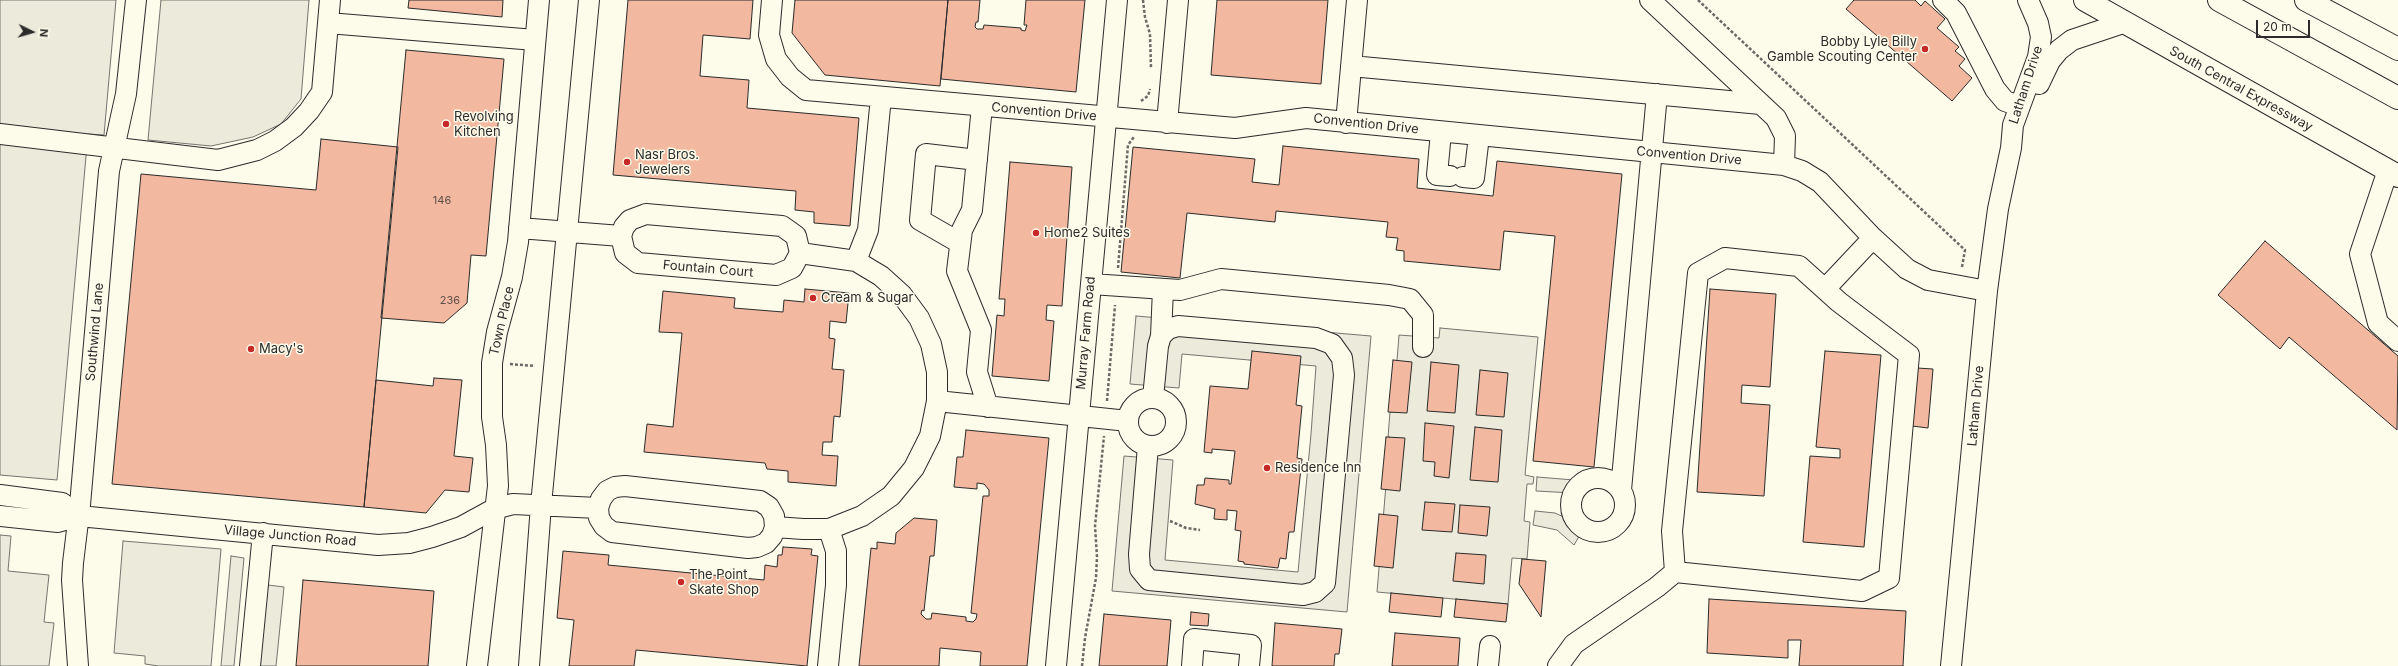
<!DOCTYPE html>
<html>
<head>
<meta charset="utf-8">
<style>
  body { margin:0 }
  #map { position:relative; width:2398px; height:666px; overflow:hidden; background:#fdfbea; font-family:Inter,sans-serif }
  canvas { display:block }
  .north { position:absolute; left:12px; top:12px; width:40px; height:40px; -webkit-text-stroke:3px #fdfbea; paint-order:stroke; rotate:95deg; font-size:11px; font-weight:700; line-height:16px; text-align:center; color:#2b2b2b }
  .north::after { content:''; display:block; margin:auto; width:14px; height:18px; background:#2b2b2b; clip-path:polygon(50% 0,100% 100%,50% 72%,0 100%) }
  .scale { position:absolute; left:2256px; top:20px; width:54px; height:18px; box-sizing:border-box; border:2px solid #2b2b2b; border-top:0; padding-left:5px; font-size:12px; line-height:14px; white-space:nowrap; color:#2b2b2b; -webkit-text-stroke:3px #fdfbea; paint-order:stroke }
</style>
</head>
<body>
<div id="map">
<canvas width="2398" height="666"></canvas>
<div class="north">N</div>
<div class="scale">20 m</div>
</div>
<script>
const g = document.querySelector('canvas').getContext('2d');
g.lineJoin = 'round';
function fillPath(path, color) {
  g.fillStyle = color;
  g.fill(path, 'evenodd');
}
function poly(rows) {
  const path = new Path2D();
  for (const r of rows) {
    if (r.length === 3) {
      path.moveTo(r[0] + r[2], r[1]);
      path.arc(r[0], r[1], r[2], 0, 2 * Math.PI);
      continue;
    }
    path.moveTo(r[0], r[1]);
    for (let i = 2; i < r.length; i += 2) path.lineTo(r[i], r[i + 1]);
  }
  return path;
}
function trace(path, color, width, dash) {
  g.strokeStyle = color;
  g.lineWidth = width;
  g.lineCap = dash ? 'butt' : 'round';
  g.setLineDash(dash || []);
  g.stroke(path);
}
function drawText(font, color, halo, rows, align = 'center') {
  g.font = font + ' Inter,sans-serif';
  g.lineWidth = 3;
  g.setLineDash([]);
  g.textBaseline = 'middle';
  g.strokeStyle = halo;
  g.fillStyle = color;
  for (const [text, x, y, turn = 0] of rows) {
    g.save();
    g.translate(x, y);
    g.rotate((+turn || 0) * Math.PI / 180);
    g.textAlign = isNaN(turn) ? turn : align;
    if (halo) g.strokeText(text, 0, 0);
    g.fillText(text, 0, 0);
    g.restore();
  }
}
const parking = poly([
  [0,0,116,0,104,135,88,134,57,480,0,475,0,0],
  [161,0,309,0,301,99,281,124,253,137,211,146,148,140,161,0],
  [1136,316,1371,336,1347,612,1112,591,1124,456,1173,460,1165,560,1298,572,1311,434,1316,366,1182,354,1179,388,1130,384,1136,316],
  [1440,328,1538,337,1525,475,1534,477,1533,484,1527,484,1524,521,1530,522,1527,559,1512,558,1508,604,1377,592,1390,437,1388,437,1390,412,1393,412,1399,335,1439,338,1440,328],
  [1537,477,1574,480,1573,493,1536,491,1537,477],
  [1535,511,1555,513,1568,519,1581,533,1574,545,1557,530,1533,525,1535,511],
  [0,535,11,536,8,571,49,575,44,622,54,623,49,666,0,666,0,535],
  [123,541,221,549,211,666,159,666,145,664,145,656,114,653,123,541],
  [231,556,244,558,234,666,221,666,231,556],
  [268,585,284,587,276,666,259,666,268,585]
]);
fillPath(parking, '#eceadb');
trace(parking, '#74746e', 1);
const building = poly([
  [409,0,503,0,502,17,408,8,409,0],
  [628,0,753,0,750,39,703,35,700,76,749,80,747,108,859,118,850,226,814,223,814,212,795,210,796,191,613,175,628,0],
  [795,0,948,0,940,86,825,75,792,33,795,0],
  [948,0,980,0,978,22,976,22,975,27,977,29,983,29,984,25,1021,28,1021,30,1025,31,1027,25,1024,25,1026,0,1085,0,1076,92,941,79,948,0],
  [1217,0,1328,0,1321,84,1211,75,1217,0],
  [1854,0,1915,0,1921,6,1925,1,1945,19,1937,28,1959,47,1955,51,1965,59,1959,66,1972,78,1952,101,1846,9,1854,0],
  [406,50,504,59,486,256,471,255,467,303,444,323,381,318,406,50],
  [321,139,398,147,364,507,112,484,141,174,316,190,321,139],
  [1283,146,1419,159,1417,188,1493,196,1497,161,1622,174,1594,467,1533,461,1555,236,1504,231,1500,270,1404,261,1404,251,1396,250,1398,238,1386,237,1388,222,1276,211,1275,222,1187,213,1180,278,1121,272,1133,147,1255,159,1252,182,1279,185,1283,146],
  [1010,162,1072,167,1062,306,1047,305,1046,320,1054,321,1049,381,992,376,997,315,1004,316,1005,299,999,299,1010,162],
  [2265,241,2398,356,2397,430,2289,337,2280,349,2218,295,2265,241],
  [805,289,849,293,846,323,830,321,829,338,835,339,832,369,844,370,840,417,834,416,832,442,823,442,822,455,838,456,836,486,788,482,788,471,767,469,765,463,644,452,647,424,673,427,682,333,659,332,663,291,735,298,734,308,783,312,784,300,804,302,805,289],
  [1710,289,1776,294,1770,387,1742,385,1741,403,1770,405,1764,496,1697,492,1710,289],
  [1252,351,1301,356,1296,405,1302,406,1297,458,1302,459,1294,532,1289,532,1286,559,1280,558,1278,568,1244,564,1244,562,1238,561,1241,531,1235,530,1237,511,1227,510,1227,520,1214,519,1215,509,1195,504,1197,485,1204,485,1205,478,1229,480,1229,484,1231,484,1235,451,1212,449,1212,453,1204,452,1210,386,1248,389,1252,351],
  [1825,351,1881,355,1864,547,1803,542,1810,456,1840,458,1840,449,1816,447,1825,351],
  [1393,360,1412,362,1407,413,1388,412,1393,360],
  [1431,362,1459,365,1455,413,1427,411,1431,362],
  [1917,368,1933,369,1928,428,1912,426,1917,368],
  [1480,370,1508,373,1504,417,1476,415,1480,370],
  [434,378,462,380,454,456,473,458,469,492,445,490,426,513,364,507,376,380,433,386,434,378],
  [1425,423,1454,426,1449,478,1434,476,1435,462,1423,461,1425,423],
  [1475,427,1502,430,1498,482,1470,480,1475,427],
  [966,430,1049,438,1027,666,980,666,981,652,940,648,939,666,859,666,871,548,877,549,877,542,895,544,896,533,914,518,937,520,934,556,930,556,924,611,922,610,921,614,926,619,931,619,932,613,966,617,966,621,973,622,976,619,977,614,971,613,983,496,989,496,989,490,984,484,977,483,977,489,954,487,957,457,963,457,966,430],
  [1386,437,1405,438,1400,491,1381,489,1386,437],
  [1425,502,1455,504,1452,532,1422,530,1425,502],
  [1460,505,1490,507,1487,536,1458,533,1460,505],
  [1379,514,1398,516,1393,568,1374,566,1379,514],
  [783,547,812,549,811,555,818,556,807,666,636,650,634,666,569,666,574,620,557,618,563,551,609,555,608,565,764,580,765,565,777,567,778,555,782,555,783,547],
  [1456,553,1486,555,1484,584,1453,581,1456,553],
  [1522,559,1546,561,1541,617,1519,584,1522,559],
  [303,580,434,591,428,666,296,666,303,580],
  [1391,593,1443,598,1441,617,1389,612,1391,593],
  [1456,599,1508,604,1506,622,1454,617,1456,599],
  [1709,599,1906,611,1903,666,1799,666,1801,640,1788,640,1788,658,1707,653,1709,599],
  [1191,612,1209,614,1208,626,1190,625,1191,612],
  [1104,614,1171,620,1167,666,1099,666,1104,614],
  [1275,623,1342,629,1339,654,1335,654,1334,666,1272,666,1275,623],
  [1395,633,1460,638,1458,666,1392,666,1395,633]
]);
fillPath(building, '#f2b8a0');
trace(building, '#2b2b2b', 1);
const minor = poly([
  [772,0,769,35,776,59,790,77,806,90,1235,128,1306,118,1784,165,1802,171,1820,182,1873,238,1907,269,1928,280,1987,291],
  [1650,0,1776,118,1785,136,1784,165],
  [1943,0,1956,13,1995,89,2005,101,2019,106],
  [328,23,535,40],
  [1351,66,1761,104],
  [2039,84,2050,61,2059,50,2072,40,2123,23],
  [982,106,972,210,962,230,957,271,981,330,977,372,988,407],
  [1167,123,1178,0],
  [1346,123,1357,0],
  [1441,132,1437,175,1450,176],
  [0,134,218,160,257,150,275,141,294,127,309,111,322,92,330,0],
  [2388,170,2360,254,2378,323,2398,341],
  [1463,177,1474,178,1479,136],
  [646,214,782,226,796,236,800,253,792,268,776,275,638,263,625,253,621,236,624,227,630,220,646,214],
  [519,228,621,236],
  [960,243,920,220,926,154,977,160],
  [856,261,868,230,881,97],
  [1091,284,1180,290,1221,279,1389,295,1410,299,1423,315,1423,347],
  [1825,289,1873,238],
  [1161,336,1163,289],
  [1152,422,24],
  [937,401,1128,421],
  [1148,446,1139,554,1140,569,1149,580,1303,595,1315,592,1325,583,1344,375,1342,358,1332,344,1316,338,1178,326,1168,329,1161,336,1158,346,1153,398],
  [1598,505,27],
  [625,486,760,501,769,507,774,516,775,527,772,536,766,543,757,547,748,548,612,532,604,526,599,518,598,508,601,499,607,491,615,487,625,486],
  [1621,490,1657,94],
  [0,495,62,503,79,516],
  [0,516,58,522,79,516,378,545,409,543,432,537,461,527,494,509,513,504,598,508],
  [775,527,803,529,829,529,862,516,891,496,914,468,930,436,937,401,937,372,931,344,919,318,902,295,881,276,856,261,800,253],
  [78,666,72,580,73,563,80,505,109,171,126,94,136,0],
  [250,666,263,533],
  [477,666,498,486,496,445,492,417,492,363,497,332,512,277,518,242,539,0],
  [529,666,541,505,589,0],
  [828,666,836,585,836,551,829,529],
  [1056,666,1117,0],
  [1192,666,1194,639,1251,645,1249,666],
  [1488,666,1490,646],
  [1558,666,1574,644,1657,587,1675,572,1672,531,1698,273,1725,258,1799,266,1839,302,1909,355,1889,578,1862,591,1675,572],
  [1951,666,1987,291,1998,209,2011,148,2013,125,2038,57,2041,37,2038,23,2028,0]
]);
const major = poly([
  [2085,0,2398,176]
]);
const highway = poly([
  [2219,0,2398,98],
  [2306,0,2398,49]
]);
trace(minor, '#2b2b2b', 22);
trace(major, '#2b2b2b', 24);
trace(highway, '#2b2b2b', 24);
trace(poly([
  [1143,0,1145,17,1150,34,1151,68],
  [1698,0,1965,250,1962,267],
  [1141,101,1148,96,1150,89],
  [1118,268,1128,145,1134,137],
  [510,364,535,366],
  [1107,401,1115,305],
  [1170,521,1186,528,1200,530],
  [1082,666,1085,638,1096,578,1097,557,1095,526,1104,436]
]), '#6a6964', 2.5, [3, 2]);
trace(minor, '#fdfbea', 20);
trace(major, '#fdfbea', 22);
trace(highway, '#fdfbea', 22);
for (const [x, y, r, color] of [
  [1925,49,4,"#c62828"],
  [446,124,4,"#c62828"],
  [627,162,4,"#c62828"],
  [1036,233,4,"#c62828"],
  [813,298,4,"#c62828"],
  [251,349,4,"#c62828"],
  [1267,468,4,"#c62828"],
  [681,582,4,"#c62828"]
]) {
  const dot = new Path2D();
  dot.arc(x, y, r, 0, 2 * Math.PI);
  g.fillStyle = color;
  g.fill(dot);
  trace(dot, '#fdfbea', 1.5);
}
drawText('11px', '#5d4e48', null, [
  ["146",442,201],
  ["236",450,301]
]);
drawText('13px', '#2b2b2b', '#fdfbea', [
  ["Bobby Lyle Billy",1917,42,"right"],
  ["Gamble Scouting Center",1917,57,"right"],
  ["Revolving",454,117],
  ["Kitchen",454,132],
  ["Nasr Bros.",635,155],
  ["Jewelers",635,170],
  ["Home2 Suites",1044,233],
  ["Cream & Sugar",821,298],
  ["Macy's",259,349],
  ["Residence Inn",1275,468],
  ["The Point",689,575],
  ["Skate Shop",689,590]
], 'left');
drawText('13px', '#2b2b2b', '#fdfbea', [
  ["Latham Drive",2026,85,-72],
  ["South Central Expressway",2241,89,29],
  ["Convention Drive",1044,112,5],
  ["Convention Drive",1366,124,6],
  ["Convention Drive",1689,156,5],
  ["Fountain Court",708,269,5],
  ["Town Place",502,321,-77],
  ["Southwind Lane",95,332,-85],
  ["Murray Farm Road",1086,333,-85],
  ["Latham Drive",1976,406,-85],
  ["Village Junction Road",290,536,5]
]);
</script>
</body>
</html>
